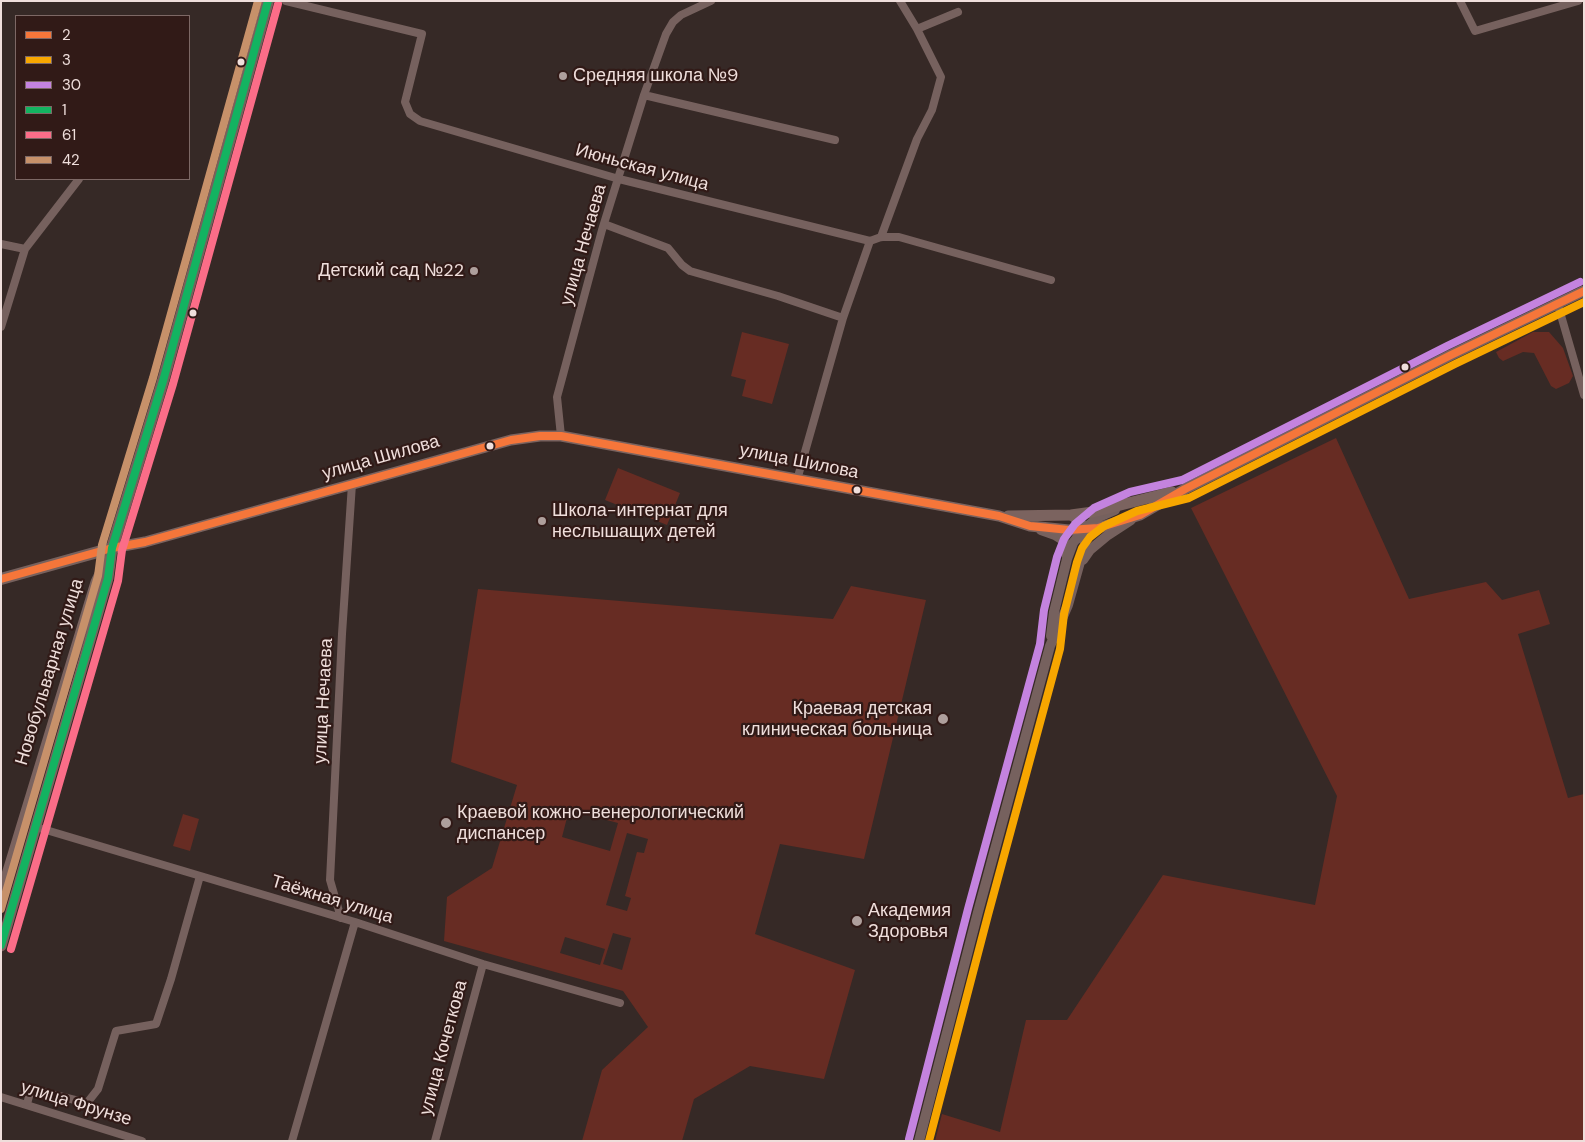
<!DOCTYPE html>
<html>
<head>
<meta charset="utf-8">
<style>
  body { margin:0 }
  #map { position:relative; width:1585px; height:1142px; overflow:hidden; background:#362926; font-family:"DM Sans",sans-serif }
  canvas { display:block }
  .frame { position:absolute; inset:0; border:2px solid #efdedb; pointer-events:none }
  .legend { position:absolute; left:15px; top:15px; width:175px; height:165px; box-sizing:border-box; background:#311a17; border:1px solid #7d6865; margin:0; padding:6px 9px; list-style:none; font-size:15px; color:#efdedb }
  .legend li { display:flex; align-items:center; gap:10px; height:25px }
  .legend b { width:25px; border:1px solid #7d6865 }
</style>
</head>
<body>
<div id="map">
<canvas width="1585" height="1142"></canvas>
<div class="frame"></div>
<ul class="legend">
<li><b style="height:6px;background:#f5763a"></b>2</li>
<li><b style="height:6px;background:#f7a600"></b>3</li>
<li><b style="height:6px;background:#c483df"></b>30</li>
<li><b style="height:6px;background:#13b361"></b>1</li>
<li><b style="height:6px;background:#fb6d88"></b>61</li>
<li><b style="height:6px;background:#c7916a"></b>42</li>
</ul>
</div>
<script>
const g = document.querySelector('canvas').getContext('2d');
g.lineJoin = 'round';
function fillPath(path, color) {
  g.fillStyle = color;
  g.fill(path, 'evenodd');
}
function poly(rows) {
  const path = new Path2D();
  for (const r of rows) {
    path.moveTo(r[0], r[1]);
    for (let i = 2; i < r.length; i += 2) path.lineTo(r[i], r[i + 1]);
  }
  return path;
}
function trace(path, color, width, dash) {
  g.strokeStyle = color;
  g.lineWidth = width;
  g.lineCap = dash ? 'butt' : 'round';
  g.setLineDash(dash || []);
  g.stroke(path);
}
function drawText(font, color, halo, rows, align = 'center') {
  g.font = font + ' "DM Sans",sans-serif';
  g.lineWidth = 4.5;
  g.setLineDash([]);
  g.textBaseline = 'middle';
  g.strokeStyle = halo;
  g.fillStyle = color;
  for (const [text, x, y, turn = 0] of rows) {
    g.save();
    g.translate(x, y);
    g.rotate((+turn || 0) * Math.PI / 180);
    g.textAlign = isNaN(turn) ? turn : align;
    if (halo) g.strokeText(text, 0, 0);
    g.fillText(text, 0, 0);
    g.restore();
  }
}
fillPath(poly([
  [742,332,789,344,772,404,742,396,746,380,731,376],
  [1533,332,1549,332,1563,348,1573,376,1569,383,1556,389,1551,386,1534,353,1523,352,1503,361,1499,358,1496,352],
  [1336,438,1409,599,1486,582,1502,600,1539,590,1550,624,1518,634,1568,798,1584,794,1584,1141,935,1141,942,1114,1000,1132,1026,1020,1067,1020,1163,875,1315,905,1337,796,1191,508],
  [618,468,680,493,667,525,605,500],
  [851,586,926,600,864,859,780,844,755,934,855,970,824,1079,750,1066,694,1099,682,1141,582,1141,602,1070,648,1027,623,991,444,941,447,897,492,868,517,785,451,762,478,589,833,619],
  [569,810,618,823,610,851,562,837],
  [627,833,648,839,644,853,637,852,625,896,631,898,627,911,606,905],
  [613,933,631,938,622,970,603,964],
  [565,937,605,949,600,965,560,953],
  [183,814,199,819,190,851,173,846]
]), '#672c23');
trace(poly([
  [286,1,422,34,405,102,410,114,420,121,619,179,870,241,881,237,899,237,1051,280],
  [1460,1,1475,31,1578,1],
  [917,29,958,12],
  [644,95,835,140],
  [604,224,668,248,682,265,690,271,778,296,843,318],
  [881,237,917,139,932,110,941,77,917,29,900,1],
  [1,244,25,249,79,179],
  [1558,305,1584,395],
  [1,327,25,249],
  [561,436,557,397,602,230,644,95,666,34,673,22,681,15,711,1],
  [797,480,843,318,870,241],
  [36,827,355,922,483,964,620,1003],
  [341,918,330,880,342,634,352,484],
  [1,1097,142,1141],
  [27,1104,31,1089,87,1103,98,1089,116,1031,156,1024,171,979,200,876],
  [292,1141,355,922],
  [435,1141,483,964]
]), '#76615e', 8);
trace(poly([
  [1041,530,1055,535,1063,540,1066,546,1067,557],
  [1083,560,1090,550,1108,535,1131,520],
  [1051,636,1054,612,1067,559,1073,543,1083,530,1099,517,1115,510],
  [919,1141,978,912,1050,646,1068,605,1085,544,1081,523,1071,515]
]), '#76615e', 10);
trace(poly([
  [1008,516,1071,515,1093,512,1172,492],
  [112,548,145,542,511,440,540,436,561,436,999,516,1030,526,1069,530,1098,528,1140,515,1185,489,1451,355,1584,291],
  [1,894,96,582,107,559],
  [1,946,108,578,112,548]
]), '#7b635f', 11);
trace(poly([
  [1,579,112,548,163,381,268,1]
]), '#77615d', 12);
trace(poly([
  [1,579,112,548,145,542,511,440,540,436,561,436,999,516,1030,526,1069,530,1098,528,1140,515,1185,489,1451,355,1584,291]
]), '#f5763a', 8);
trace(poly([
  [929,1141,988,915,1060,649,1064,614,1077,562,1082,548,1090,537,1104,526,1137,511,1189,498,1455,364,1584,302]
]), '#f7a600', 8);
trace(poly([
  [909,1139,968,909,1040,644,1044,610,1057,557,1064,539,1075,524,1094,508,1130,492,1182,480,1447,346,1580,282]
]), '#c483df', 8);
trace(poly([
  [1,945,108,578,112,548,163,381,268,1]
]), '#13b361', 8);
trace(poly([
  [11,949,118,581,122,550,173,384,278,4]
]), '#fb6d88', 8);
trace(poly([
  [1,909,98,576,102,545,153,378,258,1]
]), '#c7916a', 8);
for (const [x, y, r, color] of [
  [241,62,4.5,"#efdedb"],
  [563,76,5,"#ae9f9c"],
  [474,271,5,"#ae9f9c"],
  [193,313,4.5,"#efdedb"],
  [1405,367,4.5,"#efdedb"],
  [490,446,4.5,"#efdedb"],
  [857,490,4.5,"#efdedb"],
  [542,521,5,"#ae9f9c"],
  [943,719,6,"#ae9f9c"],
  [446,823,6,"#ae9f9c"],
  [857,921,6,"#ae9f9c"]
]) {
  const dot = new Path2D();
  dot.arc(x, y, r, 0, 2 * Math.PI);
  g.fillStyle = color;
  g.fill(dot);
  trace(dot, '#311a17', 2);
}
drawText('18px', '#efdedb', '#311a17', [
  ["Средняя школа №9",573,76],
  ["Детский сад №22",464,271,"right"],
  ["Школа-интернат для",552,511],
  ["неслышащих детей",552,532],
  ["Краевая детская",932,709,"right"],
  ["клиническая больница",932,730,"right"],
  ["Краевой кожно-венерологический",457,813],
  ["диспансер",457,834],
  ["Академия",868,911],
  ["Здоровья",868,932]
], 'left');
drawText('18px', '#efdedb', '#311a17', [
  ["Июньская улица",642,168,15],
  ["улица Нечаева",584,245,-74],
  ["улица Шилова",381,458,-16],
  ["улица Шилова",799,462,11],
  ["Новобульварная улица",50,672,-73],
  ["улица Нечаева",324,701,-87],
  ["Таёжная улица",332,900,17],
  ["улица Кочеткова",444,1048,-75],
  ["улица Фрунзе",76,1104,17]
]);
</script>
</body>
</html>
